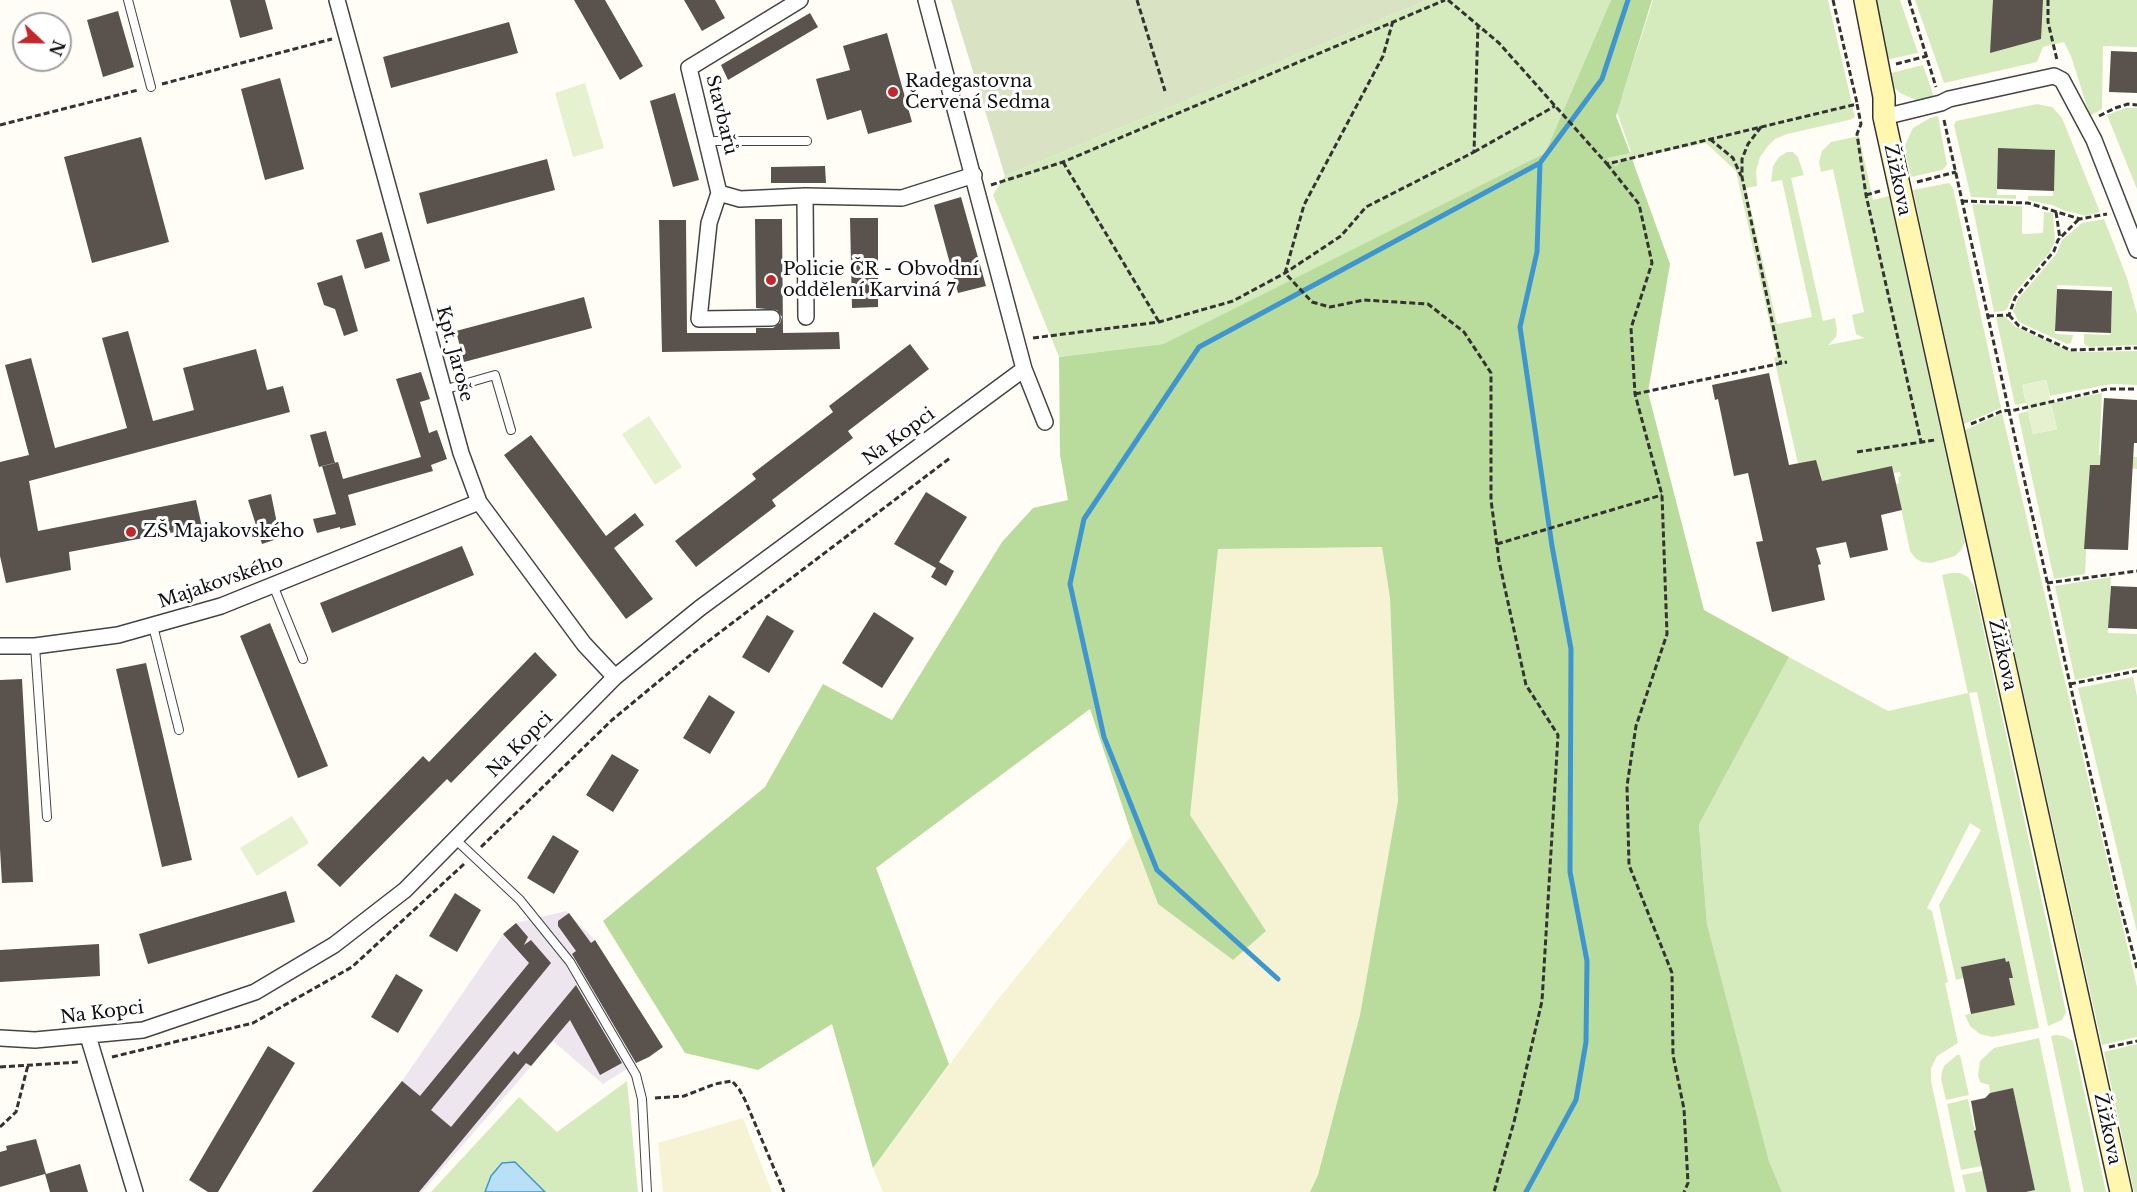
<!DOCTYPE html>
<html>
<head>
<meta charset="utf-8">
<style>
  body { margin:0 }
  #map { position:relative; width:2137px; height:1192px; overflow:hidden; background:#fffdf5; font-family:"Libre Baskerville",serif }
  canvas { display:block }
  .north { position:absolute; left:12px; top:12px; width:60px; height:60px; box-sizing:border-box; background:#fff; border:2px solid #a0a0a0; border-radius:50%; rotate:112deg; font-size:16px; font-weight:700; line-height:24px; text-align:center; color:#111 }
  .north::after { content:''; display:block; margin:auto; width:21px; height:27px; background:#c4262e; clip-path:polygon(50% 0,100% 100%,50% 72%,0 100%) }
</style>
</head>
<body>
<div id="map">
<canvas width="2137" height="1192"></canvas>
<div class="north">N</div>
</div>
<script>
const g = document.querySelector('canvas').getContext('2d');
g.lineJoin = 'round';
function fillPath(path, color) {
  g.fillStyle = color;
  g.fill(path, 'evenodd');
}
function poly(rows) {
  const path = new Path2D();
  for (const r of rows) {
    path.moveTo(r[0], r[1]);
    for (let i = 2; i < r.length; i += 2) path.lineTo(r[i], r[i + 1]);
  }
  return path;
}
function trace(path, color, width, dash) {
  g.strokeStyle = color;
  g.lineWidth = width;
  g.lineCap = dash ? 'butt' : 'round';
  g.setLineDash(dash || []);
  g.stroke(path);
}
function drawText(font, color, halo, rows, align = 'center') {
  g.font = font + ' "Libre Baskerville",serif';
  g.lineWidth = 6;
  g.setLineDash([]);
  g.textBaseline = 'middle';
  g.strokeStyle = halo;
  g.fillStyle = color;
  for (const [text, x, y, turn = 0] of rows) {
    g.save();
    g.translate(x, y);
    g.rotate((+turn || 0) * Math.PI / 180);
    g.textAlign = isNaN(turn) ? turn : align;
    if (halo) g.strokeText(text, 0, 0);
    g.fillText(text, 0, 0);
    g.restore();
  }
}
fillPath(poly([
  [566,911,594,939,662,1047,603,1084,553,1041,422,1192,312,1192,402,1081,504,933,516,923]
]), '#eee6ef');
fillPath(poly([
  [1382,547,1390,598,1398,801,1360,1015,1318,1175,1310,1192,883,1192,873,1168,995,1003,1132,835,1158,904,1232,959,1265,932,1189,815,1218,549],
  [743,1118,772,1192,663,1192,658,1143]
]), '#f6f3d4');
fillPath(poly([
  [1428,0,1611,0,1545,153,1163,344,1059,357,993,195,1005,176],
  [1653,0,1828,0,1855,117,1849,120,1787,134,1775,139,1767,147,1760,157,1756,171,1757,186,1746,188,1777,324,1812,317,1782,180,1771,182,1773,166,1779,157,1787,152,1793,152,1798,157,1804,175,1791,178,1823,321,1835,318,1837,330,1836,337,1828,345,1864,338,1856,334,1852,315,1864,312,1833,169,1821,172,1819,162,1822,151,1831,142,1859,136,1873,200,1889,196,1965,542,1961,550,1955,556,1931,563,1922,562,1915,558,1910,551,1896,484,1899,483,1898,477,1901,476,1900,472,1894,473,1892,466,1822,481,1820,472,1798,464,1774,358,1777,356,1736,171,1706,143,1620,161,1616,168,1606,157,1611,157,1631,152,1617,112],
  [1876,0,1900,0,1918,53,1885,60],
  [1915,0,2137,0,2137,47,2103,46,2102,109,2090,116,2071,56,2064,42,2043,47,2037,62,1944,83],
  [1923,65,1934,97,1916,100,1900,93,1893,86,1887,74],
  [2037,104,2052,107,2062,118,2100,212,2086,216,2063,210,2052,205,2028,200,2028,196,2053,196,2055,150,1998,148,1997,195,2016,195,2016,199,1971,197,1954,125,1956,121],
  [2125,108,2137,108,2137,189,2107,115],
  [1938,116,1947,165,1942,170,1911,177,1904,147,1913,128,1930,118],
  [1949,183,1953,188,2001,408,1964,424,1913,190],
  [1972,204,2022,206,2022,234,2043,233,2044,212,2053,213,2055,241,2050,252,2013,295,2007,309,2004,311,1994,312],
  [2104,219,2127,278,2137,314,2137,345,2089,347,2084,344,2084,334,2109,335,2111,333,2112,287,2057,285,2055,334,2073,335,2071,343,2067,344,2019,322,2013,311,2018,299,2057,253,2062,240,2082,223],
  [2003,315,2016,327,2072,352,2137,351,2137,385,2111,384,2050,396,2046,380,2022,385,2026,403,2015,405,1996,317],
  [2102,393,2099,455,2137,457,2137,469,2132,469,2132,466,2090,465,2085,574,2054,579,2018,414,2028,411,2033,434,2057,429,2051,403],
  [2002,413,2137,987,2137,1037,2102,1045,1965,430],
  [1951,573,1960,573,1968,577,1974,586,2066,1012,2062,1020,2048,1026,1977,692,1969,693,2039,1028,1992,1037,1980,1034,1970,1026,1965,1015,2015,1004,2009,978,2013,978,2009,962,2006,962,2005,958,1962,967,1964,978,1956,980,1939,905,1981,830,1970,823,1927,908,1932,911,1948,982,1945,983,1958,1043,1937,1056,1931,1068,1931,1081,1955,1192,1782,1192,1769,1161,1707,924,1699,823,1789,657,1888,711,1968,693,1942,575],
  [2111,577,2108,633,2137,634,2137,667,2075,680,2055,586],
  [2133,677,2137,696,2137,932,2078,688],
  [2056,1035,2064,1036,2073,1041,2106,1192,2084,1192,2051,1036],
  [2039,1038,2071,1192,2026,1192,2035,1190,2013,1088,1990,1093,1989,1085,1980,1082,1978,1075,1980,1061,1994,1048],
  [2137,1044,2137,1192,2134,1192,2104,1052],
  [1957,1055,1960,1055,1969,1095,1946,1100,1941,1079,1942,1072,1944,1066],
  [627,1081,638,1192,431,1192,519,1097,557,1132],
  [1968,1099,1982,1166,1961,1170,1947,1104],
  [1983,1171,1987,1192,1966,1192,1962,1175]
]), '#d5ebbd');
fillPath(poly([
  [1611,0,1652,0,1616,116,1630,153,1607,158,1616,167,1620,161,1632,159,1670,264,1648,392,1704,610,1789,657,1699,824,1707,924,1769,1161,1782,1192,1310,1192,1318,1175,1360,1015,1398,801,1390,598,1382,547,1218,549,1190,815,1266,931,1233,960,1158,904,1132,835,1090,709,876,868,949,1064,873,1168,832,1024,758,1070,685,1053,603,921,765,787,823,684,892,720,1002,542,1033,508,1068,500,1060,455,1059,357,1163,344,1545,153]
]), '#b9dc9c');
fillPath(poly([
  [951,0,1428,0,1005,176]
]), '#d9e3c4');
fillPath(poly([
  [585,83,604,148,573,157,555,93],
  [2046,380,2057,429,2033,434,2022,385],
  [649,416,682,467,655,485,622,434],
  [292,816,309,843,257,876,240,848]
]), '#e6f2cf');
const water = poly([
  [515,1162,545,1192,485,1192,491,1176,502,1163,515,1162]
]);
fillPath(water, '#b9e0f7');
trace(water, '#3f96cf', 1.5);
trace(poly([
  [1278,979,1157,870,1104,737,1070,584,1084,519,1199,347,1540,163,1602,79,1628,0],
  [1526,1192,1576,1100,1586,1042,1587,961,1570,872,1571,649,1552,546,1520,327,1537,252,1540,163]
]), '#3f96cf', 5);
fillPath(poly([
  [230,0,265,0,273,29,240,38],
  [574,0,605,0,643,66,620,80],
  [684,0,715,0,725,18,702,31],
  [1993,0,2043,0,2041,39,1990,53],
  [118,11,134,67,103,77,87,20],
  [810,13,818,27,728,80,721,65],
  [509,22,518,53,391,88,383,57],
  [887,33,912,122,868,134,861,110,827,120,816,79,850,70,843,46],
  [2111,51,2137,52,2137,93,2109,92],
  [280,78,304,169,265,180,241,89],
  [675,93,699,180,673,187,650,101],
  [141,137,169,242,92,263,64,157],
  [1998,148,2055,150,2054,191,1997,189],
  [547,159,555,190,427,224,419,193],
  [825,166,826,183,771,183,771,167],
  [961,197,986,286,958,293,934,205],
  [850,218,878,218,878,307,852,308],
  [755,219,782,219,783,333,839,332,840,349,662,352,659,220,686,220,687,333,756,333,756,328,773,328,780,323,782,317,777,310,756,308],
  [382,232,390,261,365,269,356,240],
  [342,275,358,331,344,336,335,309,324,305,317,283],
  [2057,289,2112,291,2111,333,2055,331],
  [584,297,592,328,464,362,456,331],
  [128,331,153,421,194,410,183,368,256,349,267,390,283,386,290,412,29,481,38,531,196,500,202,527,69,552,71,570,6,583,0,556,0,462,29,455,5,365,31,358,55,448,127,428,102,338],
  [910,344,929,369,848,431,853,438,772,500,776,506,696,567,675,541,756,479,752,474,833,412,829,406],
  [421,372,430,399,420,402,429,433,437,430,447,459,431,465,433,471,348,495,356,525,340,529,340,527,317,533,313,519,336,514,322,466,338,462,343,479,421,457,396,379],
  [1769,373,1789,465,1816,460,1822,481,1892,466,1902,510,1881,515,1888,550,1850,558,1846,542,1816,548,1821,564,1818,565,1825,600,1772,612,1756,542,1763,541,1748,473,1734,476,1718,399,1715,400,1712,385],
  [2104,398,2137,400,2137,443,2134,443,2128,550,2084,549,2090,465,2100,465],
  [326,431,335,463,319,467,310,435],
  [531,435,606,536,635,513,644,525,614,548,653,599,626,619,504,455],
  [926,492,967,517,939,562,954,571,946,586,931,577,936,568,894,544],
  [271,494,280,538,262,544,248,500],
  [462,546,474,575,332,633,320,603],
  [2111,586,2137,587,2137,629,2108,628],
  [874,612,914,638,882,688,842,663],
  [767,615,794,631,769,673,742,657],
  [270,623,328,766,298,778,240,636],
  [535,652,557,675,451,783,447,779,340,887,317,865,423,756,429,762],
  [146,663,192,860,162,867,116,669],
  [22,679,33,882,2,883,0,849,0,680],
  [709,695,735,712,710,754,683,738],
  [612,754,639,770,613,812,586,795],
  [553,835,579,851,554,894,527,878],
  [286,891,295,922,148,964,139,934],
  [455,893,481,910,457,952,429,936],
  [569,913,591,943,595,940,663,1047,649,1057,636,1063,572,954,576,951,558,926,558,921],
  [516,923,528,937,524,945,531,940,551,963,431,1110,451,1127,514,1051,518,1055,576,985,622,1063,600,1075,570,1020,531,1066,526,1063,419,1192,312,1192,402,1081,420,1096,529,963,503,934],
  [99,944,100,976,0,982,0,950],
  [2005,958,2006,962,2009,961,2013,978,2009,978,2015,1005,1971,1014,1961,967],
  [396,974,423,990,398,1033,371,1017],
  [268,1046,295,1063,218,1192,208,1192,189,1180],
  [2013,1088,2035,1190,2026,1192,1987,1192,1974,1131,1976,1130,1971,1101,1985,1098,1990,1093],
  [36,1139,46,1174,80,1164,88,1192,50,1192,45,1174,0,1187,0,1152,7,1150,6,1146]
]), '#5a524d');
const lane = poly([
  [128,0,151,87],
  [707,141,807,141],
  [443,390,495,375,511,430],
  [273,585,303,659],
  [153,626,179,730],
  [35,646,47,817],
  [455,839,520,900,570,962,636,1075,642,1099,647,1192]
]);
const street = poly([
  [337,0,461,453,479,502,584,644,615,677],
  [926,0,1024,369,1045,422],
  [1884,117,1941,103,1949,99,2054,76,2062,80,2094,140,2137,250],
  [719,193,740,199,805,196,902,198,974,175],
  [805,196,806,317],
  [772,318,699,319,709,223,719,193,689,68,800,0],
  [0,646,35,646,118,635,221,606,479,502],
  [88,1036,135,1192],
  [0,1038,35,1040,143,1030,255,992,334,945,405,890,615,677,700,608,1024,369]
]);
const secondary = poly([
  [1865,0,1884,97,1884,117,2121,1192]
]);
trace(lane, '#444', 10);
trace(street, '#444', 18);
trace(secondary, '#333', 24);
trace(poly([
  [1137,0,1165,91],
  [1448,0,1499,43,1607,164,1857,104,1861,124,1857,134,1866,195,1921,442],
  [1833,0,1857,103],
  [1909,0,1936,87],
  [2048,0,2048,22,2057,60],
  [1393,21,1383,56,1304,205,1285,273,1312,302,1330,307,1364,300,1428,304,1464,332,1491,373,1491,500,1499,561,1526,685,1558,735,1542,1001,1514,1122,1494,1192],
  [1896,64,1927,56],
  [162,84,332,39],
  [2099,116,2115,108,2128,104,2137,105],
  [1944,120,2070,684,2120,904,2137,968],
  [0,125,138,90],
  [1761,127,1748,144,1742,159,1742,177,1781,364],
  [1710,139,1733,158,1741,176],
  [1474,152,1555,106],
  [1063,162,1159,322],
  [1607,164,1639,204,1652,263,1631,328,1635,394,1662,495,1667,634,1636,726,1627,786,1629,865,1672,973,1673,1055,1684,1109,1688,1183,1684,1192],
  [1917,182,1956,172],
  [991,185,1063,162,1445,0],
  [1866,195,1880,191],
  [1962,201,2028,203,2080,219,2107,214],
  [2056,212,2060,239],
  [2009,315,2019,326,2070,350,2137,348],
  [1988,316,2009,315,2015,298,2054,251,2058,240,2079,219],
  [1033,338,1159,322,1233,301,1285,273,1341,236,1366,207,1474,152,1478,25],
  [1635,394,1787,362],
  [1971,424,2002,411,2015,410,2107,389,2137,389],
  [1857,452,1935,440],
  [1497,544,1662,495],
  [2047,583,2137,571],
  [2070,684,2137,671],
  [481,847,612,720,694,652,950,458],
  [2109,1047,2137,1041],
  [112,1057,253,1023,352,967,464,864],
  [0,1067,79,1062],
  [655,1098,684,1096,715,1084,732,1081,739,1089,745,1100,784,1192],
  [0,1127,16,1112,28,1065]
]), '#333', 3, [6, 3]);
trace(lane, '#fff', 8);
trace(street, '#fff', 15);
trace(secondary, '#fff6b0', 21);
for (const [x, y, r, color] of [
  [893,92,6,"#c4262e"],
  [771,280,6,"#c4262e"],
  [131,532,6,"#c4262e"]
]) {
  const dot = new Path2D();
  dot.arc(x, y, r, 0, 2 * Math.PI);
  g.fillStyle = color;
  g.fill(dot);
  trace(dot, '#fff', 2);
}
drawText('18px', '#111', '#fff', [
  ["Radegastovna",905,82],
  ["Červená Sedma",905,103],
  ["Policie ČR - Obvodní",783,270],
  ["oddělení Karviná 7",783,291],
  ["ZŠ Majakovského",143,532]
], 'left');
drawText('18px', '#111', '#fff', [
  ["Stavbařů",721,115,76],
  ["Žižkova",1897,180,78],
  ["Kpt. Jaroše",454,354,75],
  ["Na Kopci",899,437,-36],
  ["Majakovského",221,582,-19],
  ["Žižkova",2002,655,77],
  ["Na Kopci",520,745,-45],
  ["Na Kopci",102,1013,-7],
  ["Žižkova",2107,1129,78]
]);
</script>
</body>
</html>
